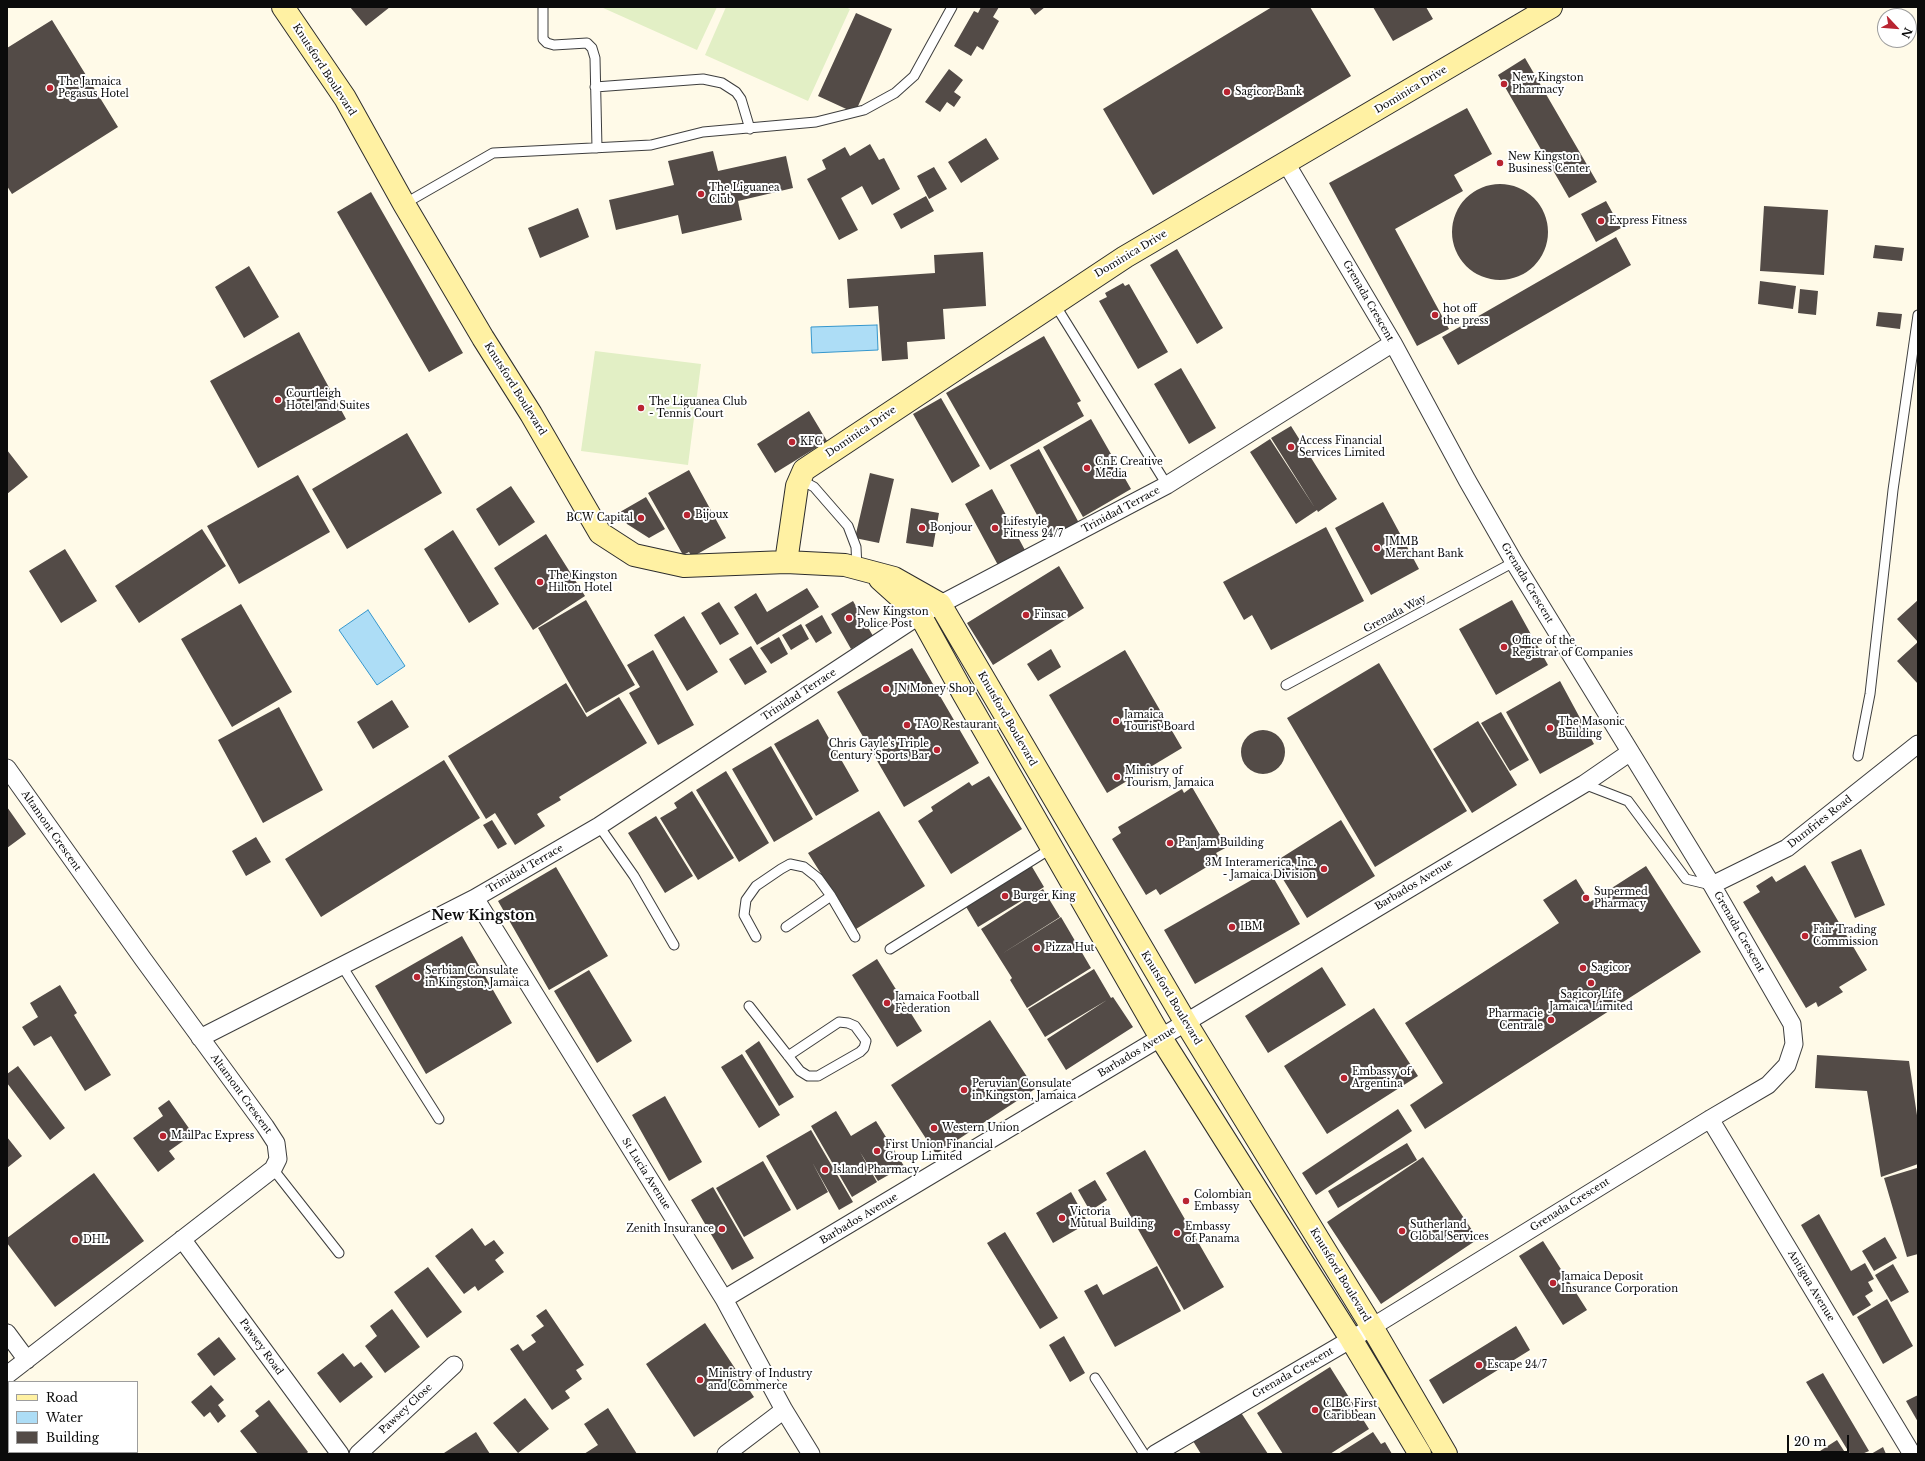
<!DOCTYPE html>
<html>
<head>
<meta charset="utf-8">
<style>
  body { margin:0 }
  #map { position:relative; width:1925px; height:1461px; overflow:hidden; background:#fffae8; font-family:"Libre Baskerville",serif }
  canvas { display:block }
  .frame { position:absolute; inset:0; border:8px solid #0b0b0b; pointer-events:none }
  .legend { position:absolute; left:8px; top:1381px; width:130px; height:72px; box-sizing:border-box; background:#fff; border:1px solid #9d9d9d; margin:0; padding:5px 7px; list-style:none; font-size:12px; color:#0b0b0b }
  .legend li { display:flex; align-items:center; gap:8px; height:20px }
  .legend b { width:20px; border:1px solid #9d9d9d }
  .north { position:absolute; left:1877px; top:8px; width:40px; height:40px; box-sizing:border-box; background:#fff; border:1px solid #9d9d9d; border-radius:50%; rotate:116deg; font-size:11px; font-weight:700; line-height:16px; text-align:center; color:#0b0b0b }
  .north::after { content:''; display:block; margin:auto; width:14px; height:18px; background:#b92431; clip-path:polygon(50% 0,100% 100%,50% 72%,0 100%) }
  .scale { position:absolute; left:1787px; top:1435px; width:62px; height:18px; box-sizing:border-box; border:2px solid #0b0b0b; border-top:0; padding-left:5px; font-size:12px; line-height:14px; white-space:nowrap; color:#0b0b0b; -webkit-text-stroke:3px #fff; paint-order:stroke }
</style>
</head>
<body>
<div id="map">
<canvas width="1925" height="1461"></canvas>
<div class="frame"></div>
<ul class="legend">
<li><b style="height:5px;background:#fff1a3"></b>Road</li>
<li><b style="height:11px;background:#adddf6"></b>Water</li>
<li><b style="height:11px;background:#534b47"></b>Building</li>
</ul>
<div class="north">N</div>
<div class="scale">20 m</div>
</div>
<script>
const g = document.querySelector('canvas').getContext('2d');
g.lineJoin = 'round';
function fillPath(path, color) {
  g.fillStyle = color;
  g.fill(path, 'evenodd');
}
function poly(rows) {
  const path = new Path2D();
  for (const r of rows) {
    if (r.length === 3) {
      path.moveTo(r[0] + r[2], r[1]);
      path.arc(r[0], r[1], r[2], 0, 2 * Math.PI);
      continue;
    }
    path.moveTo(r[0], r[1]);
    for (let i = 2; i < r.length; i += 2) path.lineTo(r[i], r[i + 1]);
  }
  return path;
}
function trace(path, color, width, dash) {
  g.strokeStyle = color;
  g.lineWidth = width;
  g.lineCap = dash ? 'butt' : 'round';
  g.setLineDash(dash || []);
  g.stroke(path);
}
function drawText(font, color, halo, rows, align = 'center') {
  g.font = font + ' "Libre Baskerville",serif';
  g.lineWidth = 4;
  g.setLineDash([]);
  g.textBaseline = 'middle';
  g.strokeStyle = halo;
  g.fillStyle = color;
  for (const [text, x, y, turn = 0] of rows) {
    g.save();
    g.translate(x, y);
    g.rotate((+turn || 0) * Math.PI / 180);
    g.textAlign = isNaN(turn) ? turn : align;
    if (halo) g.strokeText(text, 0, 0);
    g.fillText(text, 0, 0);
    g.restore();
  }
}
fillPath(poly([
  [601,7,717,7,697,50],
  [726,7,845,7,850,9,808,101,705,55],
  [595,351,701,364,688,465,581,451]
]), '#e2efc5');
const water = poly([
  [877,325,878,350,812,353,811,327,877,325],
  [368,610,405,666,377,685,339,630,368,610]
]);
fillPath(water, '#adddf6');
trace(water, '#3596cc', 1);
fillPath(poly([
  [350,7,390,7,366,26],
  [981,7,999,7,993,17,999,21,983,50,977,46,971,56,954,46,974,11,978,13],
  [1029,7,1045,7,1035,15],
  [1272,7,1310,7,1351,76,1153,195,1103,109],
  [1373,7,1426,7,1433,19,1393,41],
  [856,13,892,29,855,113,818,96],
  [52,20,118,127,12,194,7,186,7,48],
  [1525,58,1597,182,1569,198,1498,75],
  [949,69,963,80,954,92,961,97,954,107,947,102,940,112,925,102],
  [1467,108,1492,154,1454,175,1463,191,1395,229,1449,329,1417,346,1329,183],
  [986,138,999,159,961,183,948,162],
  [870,144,879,160,884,158,900,189,872,205,862,186,841,198,858,230,839,240,807,179,826,169,822,160,845,147,850,156],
  [713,151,718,171,786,156,793,188,738,201,742,220,682,234,678,215,616,230,609,200,674,185,668,161],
  [934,167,947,189,929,199,917,176],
  [1500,232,48],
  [371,192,463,353,429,372,337,212],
  [926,196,934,211,901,229,893,214],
  [1606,201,1621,228,1596,242,1581,214],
  [1764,206,1828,210,1824,275,1760,271],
  [578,208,589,237,540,258,528,228],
  [1616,237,1631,265,1458,365,1442,337],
  [1875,245,1904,248,1902,261,1873,258],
  [1177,249,1223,328,1197,344,1150,265],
  [983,252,986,306,943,309,945,339,907,342,908,359,882,361,878,306,849,308,847,279,935,273,934,255],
  [249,266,279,317,244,338,215,287],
  [1760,281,1796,286,1793,309,1758,304],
  [1123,283,1125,286,1129,284,1168,352,1138,369,1099,301,1107,297,1105,293],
  [1800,289,1818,291,1816,315,1798,313],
  [1878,312,1902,314,1900,329,1876,326],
  [299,332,346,419,258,468,210,381],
  [1044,336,1081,401,1077,403,1084,416,990,470,946,393],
  [1181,368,1216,428,1189,444,1154,384],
  [941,398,980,466,952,483,913,414],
  [809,411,827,441,775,473,757,444],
  [1091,419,1131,489,1083,517,1043,447],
  [1291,426,1337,499,1318,512,1317,510,1296,524,1250,452,1270,439,1315,508,1271,438],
  [407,433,442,493,347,549,312,489],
  [1039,449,1079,523,1050,539,1010,465],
  [7,450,28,477,7,494],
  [689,470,726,538,692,557,689,552,683,555,648,493],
  [870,473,894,479,879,543,855,538],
  [298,475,330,532,239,584,207,526],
  [511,486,535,522,499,546,476,509],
  [992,489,1026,552,999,567,965,504],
  [646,497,665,529,649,538,627,524,620,512],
  [1383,502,1419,569,1371,595,1335,528],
  [911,508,939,513,933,547,906,543],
  [1326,527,1364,601,1271,650,1252,615,1244,620,1223,582],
  [202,529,226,566,139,623,115,586],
  [453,530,499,604,469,623,424,549],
  [546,534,585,596,533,630,494,568],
  [65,549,97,601,61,623,29,571],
  [1059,566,1084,608,993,665,967,623],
  [807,588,819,607,757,645,734,607,756,593,767,612],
  [586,600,635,685,586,713,538,628],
  [1512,600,1548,665,1496,695,1459,629],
  [1918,600,1918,684,1897,661,1918,642,1897,619],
  [853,601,873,636,851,649,831,614],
  [719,602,739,634,720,645,701,613],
  [241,604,292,692,232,727,181,639],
  [822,615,832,633,816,643,805,625],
  [684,616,718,672,687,691,654,635],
  [801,624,809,639,791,650,782,635],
  [779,637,788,654,771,664,760,648],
  [751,646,767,672,745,685,729,659],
  [912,648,979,763,904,807,837,692],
  [1051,649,1061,667,1038,681,1027,664],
  [653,650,694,725,658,745,629,693,640,687,627,665],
  [1125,650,1182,748,1107,793,1049,695],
  [1379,663,1467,811,1375,867,1287,718],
  [1560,681,1594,744,1540,774,1506,712],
  [566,683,587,717,619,697,647,743,559,797,561,800,537,814,545,826,515,845,495,813,486,819,448,756],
  [392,700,409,727,373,749,357,722],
  [279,707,323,790,263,823,218,740],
  [1501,712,1529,760,1510,771,1481,723],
  [818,719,859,791,816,816,774,744],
  [1478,721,1517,785,1472,813,1433,749],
  [1263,752,22],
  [771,746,813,819,774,842,732,769],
  [444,760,480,818,321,917,285,859],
  [726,771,769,843,739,862,696,790],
  [989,776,1022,829,951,874,918,821,933,811,931,807,969,782,972,786],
  [1192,787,1227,847,1216,853,1220,859,1160,895,1156,889,1146,895,1112,839,1121,833,1118,827,1182,789,1184,793],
  [692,791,734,858,698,880,660,818,677,808,674,803],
  [7,807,26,834,7,848],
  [879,811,925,886,856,929,808,853],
  [656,816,693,876,665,893,628,833],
  [492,820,507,844,498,849,483,825],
  [1341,820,1375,876,1307,918,1273,863],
  [256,837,271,862,246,876,232,851],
  [1861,849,1885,905,1855,918,1831,862],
  [1031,865,1044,887,978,927,965,905],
  [1805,865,1867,970,1839,987,1843,992,1818,1007,1816,1002,1806,1008,1743,902,1760,892,1756,886,1772,876,1776,882],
  [1646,866,1701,952,1425,1129,1410,1105,1443,1083,1405,1023,1559,923,1543,900,1576,879,1590,902],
  [556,867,608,956,549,990,498,901],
  [1269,870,1300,924,1195,984,1164,930],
  [1043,889,1060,917,1000,955,1061,917,1091,968,1027,1008,1010,980,1012,978,981,929],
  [462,936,512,1023,426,1074,375,986],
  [877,959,922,1031,897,1047,852,975],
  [1322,967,1346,1005,1268,1053,1245,1016],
  [1094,969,1111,998,1113,997,1133,1027,1066,1070,1047,1039,1107,1000,1045,1037,1028,1009],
  [589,970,632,1041,597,1063,554,991],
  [60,985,77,1013,74,1015,111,1075,85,1091,51,1036,34,1046,22,1027,38,1017,30,1003],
  [1374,1008,1418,1076,1327,1134,1284,1066],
  [990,1020,1035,1089,936,1154,891,1085],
  [759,1041,794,1097,779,1106,745,1051],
  [742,1054,780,1115,759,1128,721,1067],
  [1817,1055,1909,1061,1918,1122,1918,1164,1881,1177,1867,1091,1815,1088],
  [18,1066,65,1128,50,1140,7,1083,7,1074],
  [665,1096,702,1162,669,1181,632,1115],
  [169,1100,193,1134,169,1151,175,1159,158,1172,133,1138,163,1116,158,1108],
  [1398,1109,1412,1131,1316,1195,1302,1173],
  [836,1111,851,1136,876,1121,904,1166,878,1181,860,1152,877,1182,852,1197,811,1126],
  [811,1130,853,1202,839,1210,812,1162,828,1192,797,1210,766,1156],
  [7,1137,22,1156,7,1168],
  [1407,1143,1417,1160,1338,1208,1328,1191],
  [1145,1150,1224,1287,1184,1310,1106,1173],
  [1423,1157,1478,1239,1381,1304,1327,1222],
  [763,1161,791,1210,744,1237,716,1188],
  [1917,1168,1918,1254,1907,1257,1884,1178],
  [94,1173,144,1241,55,1307,7,1243,7,1238],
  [1095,1180,1107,1200,1090,1211,1078,1190],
  [713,1187,754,1258,732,1270,691,1200],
  [1071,1192,1088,1223,1053,1243,1036,1213],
  [1819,1214,1851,1271,1865,1263,1874,1279,1868,1282,1873,1291,1865,1296,1871,1305,1853,1316,1801,1225],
  [472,1228,485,1246,494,1240,504,1253,495,1260,504,1272,478,1291,475,1286,464,1294,435,1256],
  [1005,1232,1058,1318,1040,1329,987,1243],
  [1885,1237,1897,1258,1874,1271,1862,1251],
  [1543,1241,1587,1310,1563,1325,1519,1256],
  [1893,1264,1909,1292,1891,1302,1875,1275],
  [1157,1266,1181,1311,1115,1347,1084,1291,1097,1284,1103,1295],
  [428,1267,462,1312,427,1338,394,1292],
  [1887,1299,1913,1346,1883,1364,1857,1317],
  [392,1309,420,1347,385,1373,365,1346,377,1336,370,1326],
  [546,1309,584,1365,576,1370,582,1379,565,1391,570,1398,552,1410,510,1349,518,1344,523,1351,536,1342,531,1335,544,1326,536,1316],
  [705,1323,754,1397,694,1437,646,1364],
  [1516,1326,1530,1350,1443,1404,1429,1380],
  [1064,1336,1085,1373,1070,1382,1049,1345],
  [219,1337,236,1359,214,1376,197,1354],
  [343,1353,354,1367,361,1362,373,1377,340,1403,317,1373],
  [1330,1367,1369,1429,1330,1454,1283,1454,1257,1413],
  [1823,1373,1869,1451,1862,1454,1850,1454,1806,1382],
  [211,1385,224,1400,218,1405,226,1416,218,1423,210,1412,204,1417,191,1402],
  [1918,1395,1918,1422,1906,1401],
  [525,1398,549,1429,518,1453,493,1423],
  [269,1400,308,1452,306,1454,258,1454,240,1431,259,1416,255,1411],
  [608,1408,637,1454,584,1454,598,1445,584,1424],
  [1240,1411,1268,1454,1201,1454,1193,1441],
  [476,1432,490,1454,445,1454,444,1453],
  [1373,1432,1381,1444,1385,1442,1392,1454,1338,1454],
  [1837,1440,1846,1454,1821,1454,1820,1451],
  [1883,1447,1886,1454,1871,1454],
  [29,1452,124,1452,126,1454,27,1454]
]), '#534b47');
const lane = poly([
  [543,7,543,39,547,43,554,45,587,43,592,48,595,58,597,148],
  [595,87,703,79,722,83,736,92,741,99,750,129],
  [404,204,493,153,651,145,703,132,816,122,864,110,895,93,914,76,952,7],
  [1054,303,1167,485],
  [799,479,814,487,848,526,856,547,857,568],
  [1286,685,1514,562],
  [1858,756,1870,694,1893,490,1918,315],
  [1584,784,1628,801,1686,879,1711,885],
  [599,826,634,876,674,945],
  [786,927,831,896],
  [756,937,744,915,746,900,756,886,781,869,790,864,804,867,818,878,831,896,855,937],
  [890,949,1052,848],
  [342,966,439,1119],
  [749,1006,800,1071,808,1076,818,1076,860,1052,864,1048,866,1041,855,1026,848,1023,839,1022,788,1056],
  [273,1169,339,1253],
  [1095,1378,1144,1454]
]);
const street = poly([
  [7,768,143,959,265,1126,276,1143,278,1159,273,1169,7,1375],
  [1712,885,1787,848,1918,744],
  [475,898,724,1299,784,1410,811,1454],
  [200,1038,475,898,599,826,920,615,1167,485,1393,343],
  [1710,1119,1912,1454],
  [182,1239,340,1454],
  [724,1299,1584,784,1629,753],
  [7,1333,27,1360],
  [358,1454,454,1365],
  [726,1454,784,1410],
  [1155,1454,1372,1327,1710,1119,1768,1085,1787,1065,1794,1044,1792,1024,1712,885,1514,562,1467,480,1393,343,1286,163]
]);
const secondary = poly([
  [283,7,345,98,404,204,483,338,531,414,600,533,634,555,684,566,786,562,845,565,894,578,940,604,1186,1023,1372,1327,1446,1454],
  [786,562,797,486,804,470,1125,257,1551,7],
  [880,579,920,615,963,693,1161,1038,1351,1339,1420,1454]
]);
trace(lane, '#3e3e3e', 11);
trace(street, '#3e3e3e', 19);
trace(secondary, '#2d2d2d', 24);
trace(lane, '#fff', 9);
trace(street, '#fff', 17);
trace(secondary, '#fff1a3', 22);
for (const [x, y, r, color] of [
  [1504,84,4,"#b92431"],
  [50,88,4,"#b92431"],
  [1227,92,4,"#b92431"],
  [1500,163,4,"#b92431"],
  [701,194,4,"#b92431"],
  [1601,221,4,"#b92431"],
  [1435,315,4,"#b92431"],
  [278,400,4,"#b92431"],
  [641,408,4,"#b92431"],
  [792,442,4,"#b92431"],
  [1291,447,4,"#b92431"],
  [1087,468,4,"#b92431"],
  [687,515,4,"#b92431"],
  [641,518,4,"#b92431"],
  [922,528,4,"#b92431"],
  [995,528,4,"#b92431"],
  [1377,548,4,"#b92431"],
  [540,582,4,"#b92431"],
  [1026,615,4,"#b92431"],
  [849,618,4,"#b92431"],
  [1504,647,4,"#b92431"],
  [886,689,4,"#b92431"],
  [1116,721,4,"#b92431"],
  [907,725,4,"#b92431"],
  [1550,728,4,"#b92431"],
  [937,750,4,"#b92431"],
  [1117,777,4,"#b92431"],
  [1170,843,4,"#b92431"],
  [1324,869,4,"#b92431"],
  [1005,896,4,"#b92431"],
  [1586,898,4,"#b92431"],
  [1232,927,4,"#b92431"],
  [1805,936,4,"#b92431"],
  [1037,948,4,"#b92431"],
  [1583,968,4,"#b92431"],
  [417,977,4,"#b92431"],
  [1591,983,4,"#b92431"],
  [887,1003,4,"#b92431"],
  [1551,1020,4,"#b92431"],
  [1344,1078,4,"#b92431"],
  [964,1090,4,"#b92431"],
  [934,1128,4,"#b92431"],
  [163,1136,4,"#b92431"],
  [877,1151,4,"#b92431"],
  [825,1170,4,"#b92431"],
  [1186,1201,4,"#b92431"],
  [1062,1218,4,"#b92431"],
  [722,1229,4,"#b92431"],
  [1402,1231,4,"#b92431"],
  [1177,1233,4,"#b92431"],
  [75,1240,4,"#b92431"],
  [1553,1283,4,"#b92431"],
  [1479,1365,4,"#b92431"],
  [700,1380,4,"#b92431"],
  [1315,1410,4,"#b92431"]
]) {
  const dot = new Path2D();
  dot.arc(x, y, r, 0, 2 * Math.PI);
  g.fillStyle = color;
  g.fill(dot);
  trace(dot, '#fff', 1.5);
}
drawText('10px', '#0b0b0b', '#fff', [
  ["Knutsford Boulevard",324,70,57],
  ["Dominica Drive",1411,90,-31],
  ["Dominica Drive",1131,254,-31],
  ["Grenada Crescent",1368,301,60],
  ["Knutsford Boulevard",515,389,58],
  ["Dominica Drive",861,432,-34],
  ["Trinidad Terrace",1121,510,-28],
  ["Grenada Crescent",1527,583,59],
  ["Grenada Way",1395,614,-28],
  ["Trinidad Terrace",799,695,-33],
  ["Knutsford Boulevard",1007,719,60],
  ["Dumfries Road",1820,822,-38],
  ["Altamont Crescent",51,831,55],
  ["Trinidad Terrace",525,869,-30],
  ["Barbados Avenue",1414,885,-31],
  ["Grenada Crescent",1739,932,60],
  ["Knutsford Boulevard",1171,998,59],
  ["Barbados Avenue",1137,1052,-31],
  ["Altamont Crescent",241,1094,54],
  ["St Lucia Avenue",646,1174,58],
  ["Grenada Crescent",1570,1205,-32],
  ["Barbados Avenue",859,1219,-31],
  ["Knutsford Boulevard",1340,1275,59],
  ["Antigua Avenue",1811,1286,59],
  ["Pawsey Road",261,1347,54],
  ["Grenada Crescent",1293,1373,-30],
  ["Pawsey Close",406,1409,-43]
]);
drawText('10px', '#0b0b0b', '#fff', [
  ["New Kingston",1512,78],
  ["Pharmacy",1512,90],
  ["The Jamaica",58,82],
  ["Pegasus Hotel",58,94],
  ["Sagicor Bank",1235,92],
  ["New Kingston",1508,157],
  ["Business Center",1508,169],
  ["The Liguanea",709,188],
  ["Club",709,200],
  ["Express Fitness",1609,221],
  ["hot off",1443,309],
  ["the press",1443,321],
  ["Courtleigh",286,394],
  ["Hotel and Suites",286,406],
  ["The Liguanea Club",649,402],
  ["- Tennis Court",649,414],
  ["Access Financial",1299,441],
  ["Services Limited",1299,453],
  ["KFC",800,442],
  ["CnE Creative",1095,462],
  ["Media",1095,474],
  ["Bijoux",695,515],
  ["BCW Capital",633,518,"right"],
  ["Lifestyle",1003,522],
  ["Fitness 24/7",1003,534],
  ["Bonjour",930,528],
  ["JMMB",1385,542],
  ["Merchant Bank",1385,554],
  ["The Kingston",548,576],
  ["Hilton Hotel",548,588],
  ["New Kingston",857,612],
  ["Police Post",857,624],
  ["Finsac",1034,615],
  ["Office of the",1512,641],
  ["Registrar of Companies",1512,653],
  ["JN Money Shop",894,689],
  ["Jamaica",1124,715],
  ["Tourist Board",1124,727],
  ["The Masonic",1558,722],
  ["Building",1558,734],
  ["TAO Restaurant",915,725],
  ["Chris Gayle's Triple",929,744,"right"],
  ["Century Sports Bar",929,756,"right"],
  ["Ministry of",1125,771],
  ["Tourism, Jamaica",1125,783],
  ["PanJam Building",1178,843],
  ["3M Interamerica, Inc.",1316,863,"right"],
  ["- Jamaica Division",1316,875,"right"],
  ["Supermed",1594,892],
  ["Pharmacy",1594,904],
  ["Burger King",1013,896],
  ["IBM",1240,927],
  ["Fair Trading",1813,930],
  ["Commission",1813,942],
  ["Pizza Hut",1045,948],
  ["Sagicor",1591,968],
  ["Serbian Consulate",425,971],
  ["in Kingston, Jamaica",425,983],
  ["Sagicor Life",1591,995,"center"],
  ["Jamaica Limited",1591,1007,"center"],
  ["Jamaica Football",895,997],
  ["Federation",895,1009],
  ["Pharmacie",1543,1014,"right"],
  ["Centrale",1543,1026,"right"],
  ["Embassy of",1352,1072],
  ["Argentina",1352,1084],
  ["Peruvian Consulate",972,1084],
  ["in Kingston, Jamaica",972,1096],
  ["Western Union",942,1128],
  ["MailPac Express",171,1136],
  ["First Union Financial",885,1145],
  ["Group Limited",885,1157],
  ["Island Pharmacy",833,1170],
  ["Colombian",1194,1195],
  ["Embassy",1194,1207],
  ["Victoria",1070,1212],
  ["Mutual Building",1070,1224],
  ["Sutherland",1410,1225],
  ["Global Services",1410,1237],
  ["Embassy",1185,1227],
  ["of Panama",1185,1239],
  ["Zenith Insurance",714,1229,"right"],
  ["DHL",83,1240],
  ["Jamaica Deposit",1561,1277],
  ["Insurance Corporation",1561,1289],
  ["Escape 24/7",1487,1365],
  ["Ministry of Industry",708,1374],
  ["and Commerce",708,1386],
  ["CIBC First",1323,1404],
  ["Caribbean",1323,1416]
], 'left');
drawText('bold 14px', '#0b0b0b', '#fff', [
  ["New Kingston",483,916]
]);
</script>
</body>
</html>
